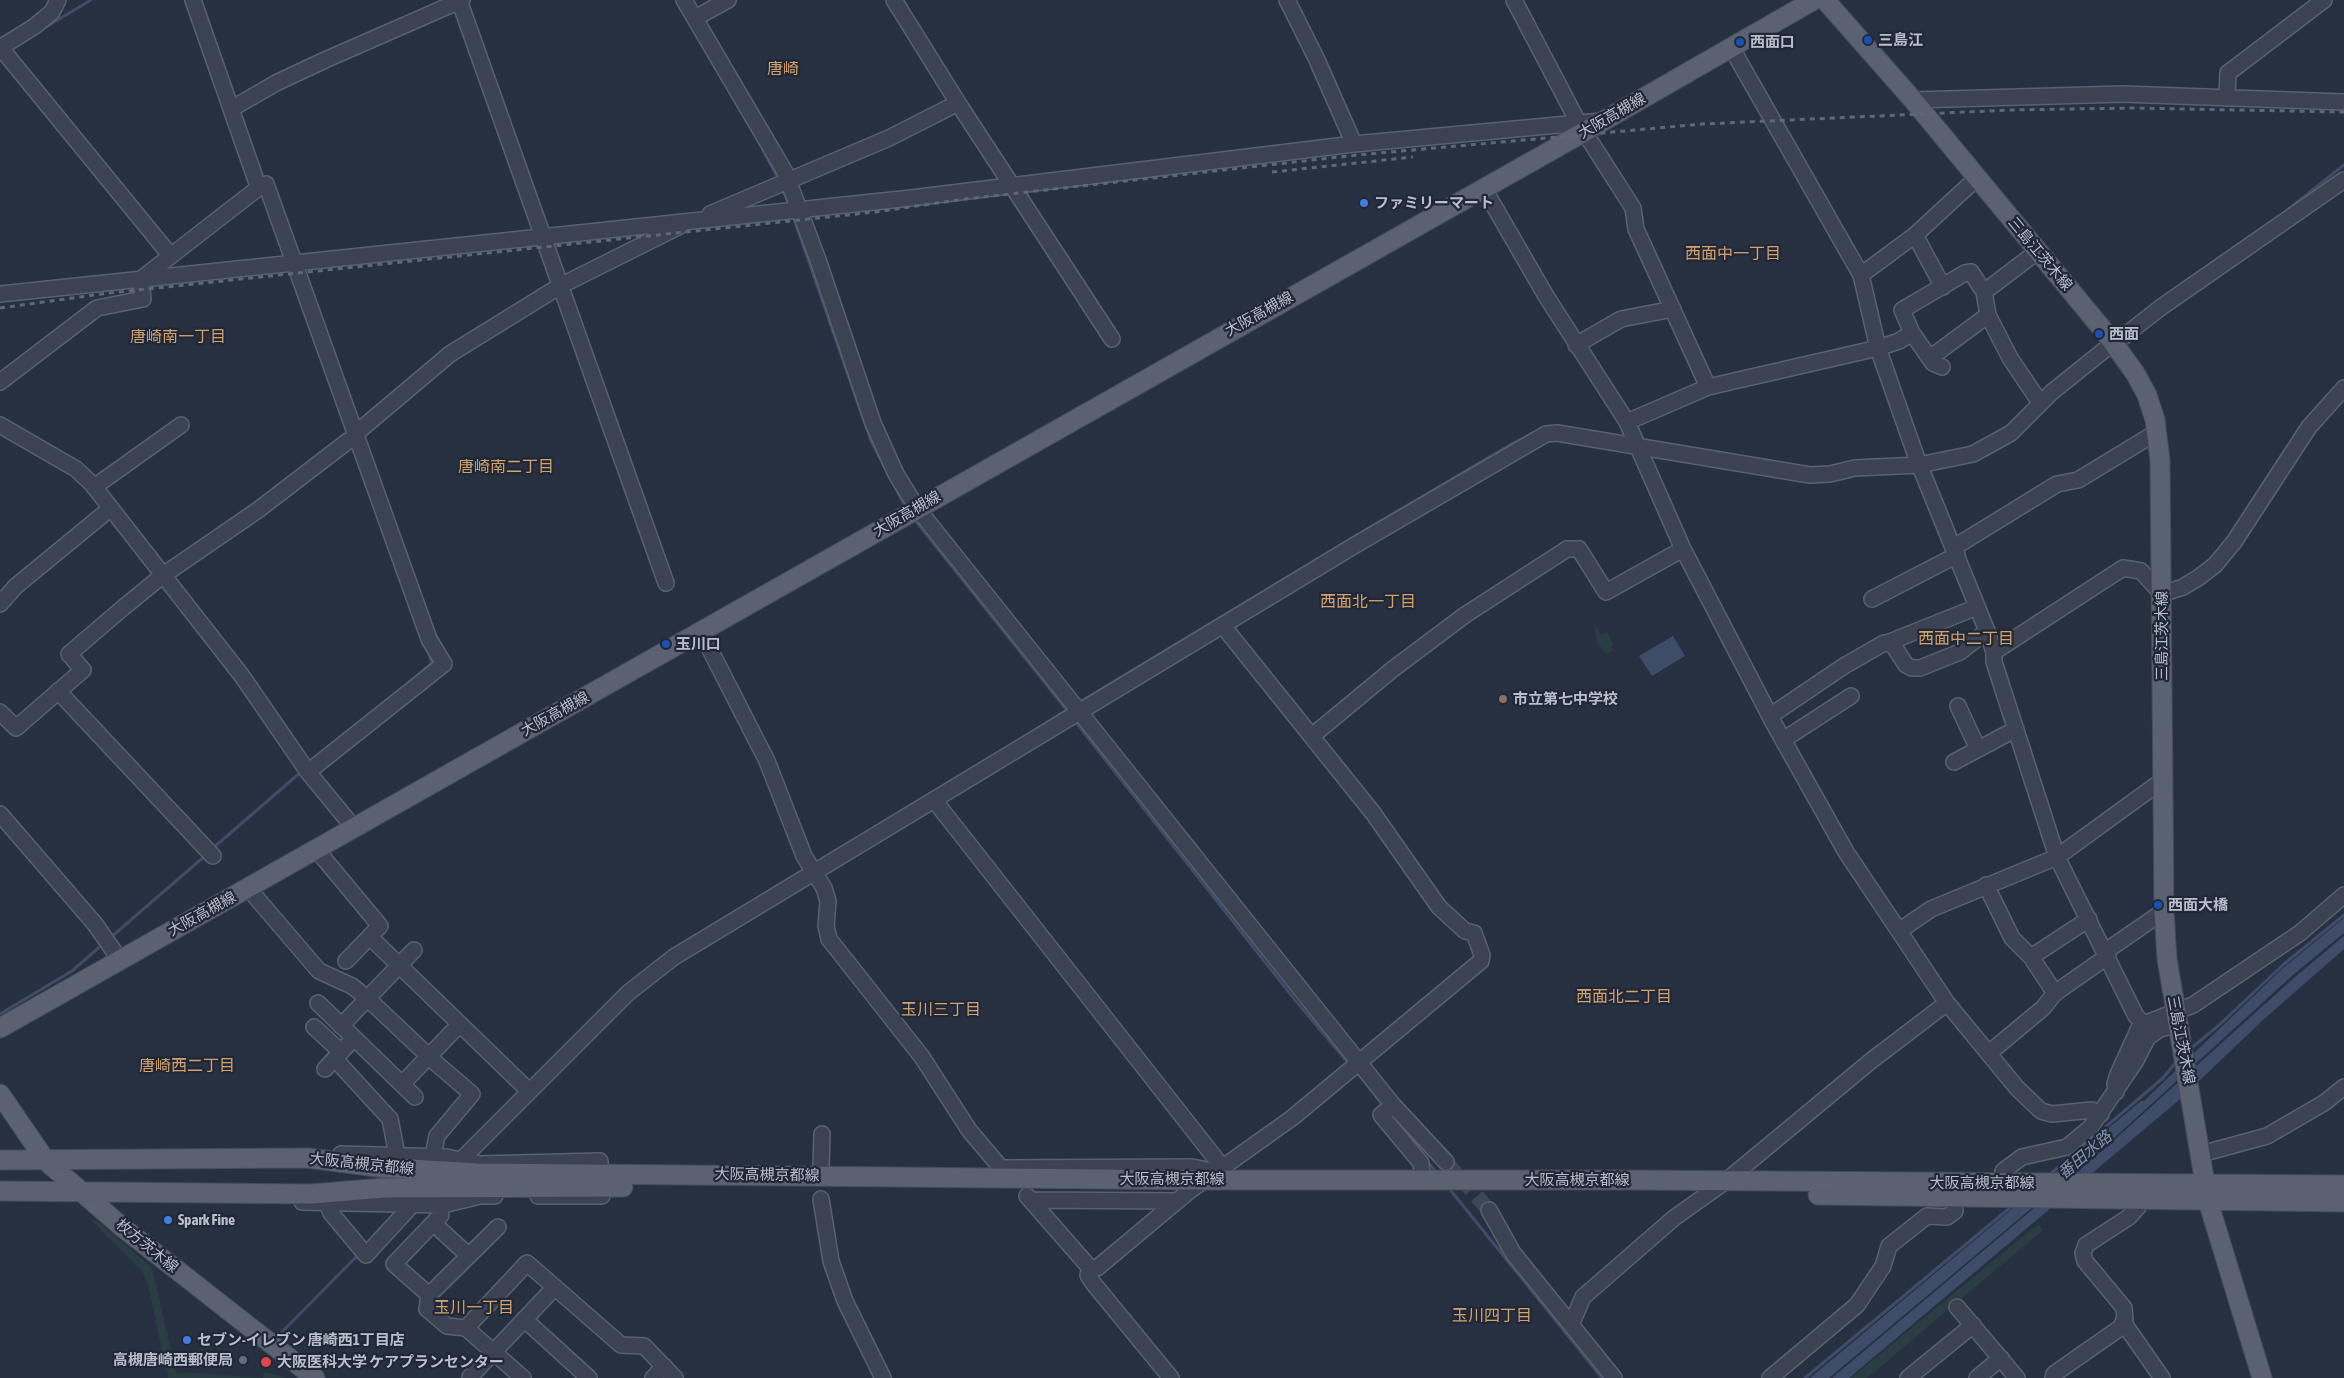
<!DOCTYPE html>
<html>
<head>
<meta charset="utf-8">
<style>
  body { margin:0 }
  canvas { display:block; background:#273041 }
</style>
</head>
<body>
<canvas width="2344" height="1378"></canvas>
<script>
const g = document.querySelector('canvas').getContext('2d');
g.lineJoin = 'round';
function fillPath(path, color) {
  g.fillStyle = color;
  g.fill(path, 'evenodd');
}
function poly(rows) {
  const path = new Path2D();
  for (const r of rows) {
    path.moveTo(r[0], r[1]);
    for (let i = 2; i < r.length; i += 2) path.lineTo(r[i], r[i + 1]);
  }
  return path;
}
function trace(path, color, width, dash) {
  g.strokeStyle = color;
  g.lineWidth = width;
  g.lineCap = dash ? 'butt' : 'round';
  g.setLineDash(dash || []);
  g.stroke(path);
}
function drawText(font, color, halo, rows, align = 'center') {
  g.font = font + ' "Asap Condensed","Noto Sans JP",sans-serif';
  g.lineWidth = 4.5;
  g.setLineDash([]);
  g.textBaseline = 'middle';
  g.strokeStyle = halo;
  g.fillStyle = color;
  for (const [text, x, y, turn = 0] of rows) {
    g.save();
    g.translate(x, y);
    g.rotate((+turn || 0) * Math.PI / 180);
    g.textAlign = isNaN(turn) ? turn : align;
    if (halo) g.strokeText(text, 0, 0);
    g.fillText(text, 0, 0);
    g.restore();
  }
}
fillPath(poly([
  [1595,625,1601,635,1607,632,1613,644,1611,647,1613,650,1607,654,1597,643],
  [90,1219,98,1222,152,1268,176,1372,263,1378,264,1372,286,1378,168,1378,148,1285,143,1273],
  [2038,1224,2043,1230,1867,1378,1851,1378]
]), '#293d42');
fillPath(poly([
  [1673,636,1685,656,1652,676,1639,656],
  [2344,918,2344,933,2294,974,2101,1150,1829,1378,1810,1378,2141,1101,2144,1101,2282,969],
  [2344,936,2344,949,2264,1019,2179,1100,1849,1378,1832,1378,2102,1151,2295,977]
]), '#3e4c69');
trace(poly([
  [46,27,91,0],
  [763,150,779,180],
  [782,188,789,205],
  [2281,215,2344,165],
  [793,216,871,441,906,508],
  [1557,426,1613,435],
  [914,519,1069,713],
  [409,683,432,663,427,648],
  [1078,703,1372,526,1515,442,1544,428],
  [1074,720,1295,1000,1350,1065],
  [1029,734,1068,709],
  [212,849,302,771],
  [770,890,805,869],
  [110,938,206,855],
  [0,1014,72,971,104,943],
  [2189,1050,2218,1026,2284,964,2344,915],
  [1356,1071,1385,1108],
  [1427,1161,1436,1172],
  [2048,1176,2163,1078,2177,1061],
  [1448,1187,1602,1378],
  [276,1338,359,1254],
  [1805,1378,2012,1206]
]), '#3e4c69', 3);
trace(poly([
  [1446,1162,1489,1210]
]), '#3d4556', 15, [15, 8]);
const minor = poly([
  [459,0,666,583],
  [684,0,785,172,818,260,873,423,896,474,917,508,1393,1105,1446,1162],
  [894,0,958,103,1112,339],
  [1287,0,1317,60,1354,144],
  [1514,0,1578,122,1633,208,1636,229,1708,387],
  [695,18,728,0],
  [0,47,170,255],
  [1731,47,1861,275,1878,348,1917,459,1987,631,1994,652,1994,662,2057,857,2136,1016,2144,1024],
  [0,48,35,26,52,12,58,0],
  [2227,98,2228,73,2324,0],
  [1913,100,2123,94,2344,102],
  [231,109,276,83,325,60,462,0],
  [258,186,266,184,429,639,444,664,308,772,354,828],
  [1483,187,1546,296,1627,422,1683,549,1773,722,1846,852,1899,931,1947,1003,2017,1088,2041,1111,2052,1114,2092,1110,2101,1114],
  [710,214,889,138,958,103],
  [1915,235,1943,287],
  [1861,275,1915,235,1977,178],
  [1984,292,2038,251],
  [0,294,911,198,1354,144,1601,121],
  [2109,337,2123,337,2160,308,2344,180],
  [1576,345,1621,319,1673,309],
  [1930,358,1988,315],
  [1942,367,1933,363,1912,333,1902,310,1965,273,1971,272,1984,292,1988,315,2010,358,2037,398],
  [0,382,97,308,143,299,141,279,257,189,258,186,193,0],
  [1627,422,1708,387,1878,348,1899,341,1912,333],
  [0,425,76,469,92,484,242,676,308,772],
  [354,435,450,354,560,286,680,226],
  [94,487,181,425],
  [1953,548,2057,484,2078,480,2157,432],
  [1872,599,1957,555],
  [0,604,16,586,111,508],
  [701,632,767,761,804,856,824,888,828,901,826,926,829,939,922,1057,969,1130,1001,1168,1192,1167,1217,1172],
  [1887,643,1977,607],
  [1994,652,2123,568,2141,571,2162,594,2183,587,2198,578,2215,565,2234,542,2309,427,2344,388],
  [58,691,213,856],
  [1958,706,1978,749],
  [0,712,16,728,83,670,69,654,124,607,162,576,258,510,348,441,355,439],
  [1770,716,1844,666,1884,643,1891,644,1895,648,1906,665,1912,668,1920,668,1960,652,1987,631],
  [1312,736,1393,669,1465,615,1567,549,1579,549,1606,592,1683,549],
  [1783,740,1851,696],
  [1954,762,2016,729],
  [934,800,1223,1168],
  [0,814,95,924,120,960],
  [316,849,380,926,346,961],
  [1986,885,2012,938,2031,957,2055,993],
  [248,888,319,971,352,986,367,998,437,1064,472,1094,437,1136,433,1156],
  [1899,931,1931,909,2057,857,2163,780],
  [370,937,529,1091],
  [2106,951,2164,911],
  [2031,957,2089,919],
  [318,1003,415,1097],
  [341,1026,414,950],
  [314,1027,341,1052],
  [1989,1053,2043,1008,2055,993,2108,956],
  [335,1059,390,1119,397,1155],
  [325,1069,354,1038],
  [402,1084,460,1024],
  [2116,1092,2115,1084,2118,1074,2139,1028,2144,1024,2193,1005,2300,933,2344,895],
  [1393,1105,1381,1115,1421,1163,1423,1179],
  [341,1154,446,1157,480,1164,600,1161,600,1167],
  [2201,1154,2267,1136,2324,1103,2344,1087],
  [461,1160,628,993,674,957,1357,544,1546,434,1557,433,1810,475,1830,474,1855,468,1919,465,1973,454,2011,433,2052,392,2113,343],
  [821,1168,822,1134],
  [2003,1171,2022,1157,2067,1147,2090,1128,2135,1062,2148,1037,2160,1029,2178,1024],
  [538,1196,602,1196],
  [1027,1196,1090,1268],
  [821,1199,831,1261,845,1301,883,1378],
  [1032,1200,1177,1201],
  [302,1202,443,1205,480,1196,495,1196],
  [327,1203,331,1213,366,1255,413,1204],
  [1489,1210,1513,1253,1614,1378],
  [433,1223,469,1256],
  [1090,1268,1097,1268,1188,1192,1292,1118,1481,961,1482,955,1474,933,1465,931,1439,907,1373,813,1223,626],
  [1090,1268,1088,1275,1093,1283,1171,1378],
  [429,1295,394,1264,441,1215],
  [1957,1307,2017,1378],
  [524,1319,589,1378],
  [2123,1322,2162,1378],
  [1571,1325,1583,1297,1674,1218,1726,1181,1872,1060,1947,1003],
  [466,1328,447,1326,427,1309,429,1295,498,1227],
  [470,1377,555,1287],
  [523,1378,466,1328,527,1263,621,1345,644,1346,675,1378],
  [653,1378,664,1366],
  [1770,1378,1857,1305,1883,1266,1889,1246,1927,1216,1947,1217,1955,1211],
  [1908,1378,1973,1325],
  [1977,1378,2001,1358],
  [2053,1378,2054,1374,2120,1328,2125,1319,2124,1308,2085,1261,2083,1253,2086,1245,2129,1217,2138,1207,2140,1200]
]);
const major = poly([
  [1825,0,1913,100,2109,337,2135,373,2147,395,2155,420,2160,460,2164,911,2167,959,2208,1201,2262,1378],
  [0,1028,1605,120,1814,0],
  [0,1094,46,1161,122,1227,315,1378],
  [0,1160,308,1158,377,1167,478,1173,1205,1180,1626,1180,2344,1185],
  [0,1191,311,1194,384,1188,623,1187],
  [1818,1195,2344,1202]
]);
trace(minor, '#59606e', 18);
trace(major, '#454b5a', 21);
trace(minor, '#3b4251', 15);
trace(major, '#5a6171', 19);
trace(poly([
  [1272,172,1413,157],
  [0,308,109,293,875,212,965,199,1357,155,1702,124,2010,110,2133,108,2344,112]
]), '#5e6678', 3, [5, 5]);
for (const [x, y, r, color] of [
  [1868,40,5,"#1a4fb4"],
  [1740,42,5,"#1a4fb4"],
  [1364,203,5,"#3f7fe0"],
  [2099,334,5,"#1a4fb4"],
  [666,644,5,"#1a4fb4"],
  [1503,699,5,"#8d6e63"],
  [2158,905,5,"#1a4fb4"],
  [168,1220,5,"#3f7fe0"],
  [187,1340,5,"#3f7fe0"],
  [243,1360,5,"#5c6f8a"],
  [266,1362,6,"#e0444e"]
]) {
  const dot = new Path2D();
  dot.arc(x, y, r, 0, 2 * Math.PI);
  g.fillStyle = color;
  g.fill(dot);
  trace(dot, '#202736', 2);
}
drawText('bold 15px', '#b8becb', '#202736', [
  ["三島江",1878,40],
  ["西面口",1750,42],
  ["ファミリーマート",1374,203],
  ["西面",2109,334],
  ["玉川口",676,644],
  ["市立第七中学校",1513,699],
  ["西面大橋",2168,905],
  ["Spark Fine",178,1220],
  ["セブン-イレブン 唐崎西1丁目店",197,1340],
  ["高槻唐崎西郵便局",233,1360,"right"],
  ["大阪医科大学 ケアプランセンター",277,1362]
], 'left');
drawText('15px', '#b8becb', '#202736', [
  ["大阪高槻線",1612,116,-30],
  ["三島江茨木線",2040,254,50],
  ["大阪高槻線",1259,314,-29],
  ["大阪高槻線",907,514,-30],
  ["三島江茨木線",2162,636,-90],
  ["大阪高槻線",555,714,-29],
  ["大阪高槻線",202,914,-29],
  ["三島江茨木線",2181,1040,79],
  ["大阪高槻京都線",362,1164,6],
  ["大阪高槻京都線",767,1175,1],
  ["大阪高槻京都線",1172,1179],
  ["大阪高槻京都線",1577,1180],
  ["大阪高槻京都線",1982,1183],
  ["枚方茨木線",147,1246,39]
]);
drawText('16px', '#d3a16c', '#202736', [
  ["唐崎",783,69],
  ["西面中一丁目",1733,254],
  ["唐崎南一丁目",178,337],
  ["唐崎南二丁目",506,467],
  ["西面北一丁目",1368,602],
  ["西面中二丁目",1966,639],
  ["西面北二丁目",1624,997],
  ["玉川三丁目",941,1010],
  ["唐崎西二丁目",187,1066],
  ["玉川一丁目",474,1308],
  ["玉川四丁目",1492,1316]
]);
drawText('italic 16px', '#8191b1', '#202736', [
  ["番田水路",2085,1155,-40]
]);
</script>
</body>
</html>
